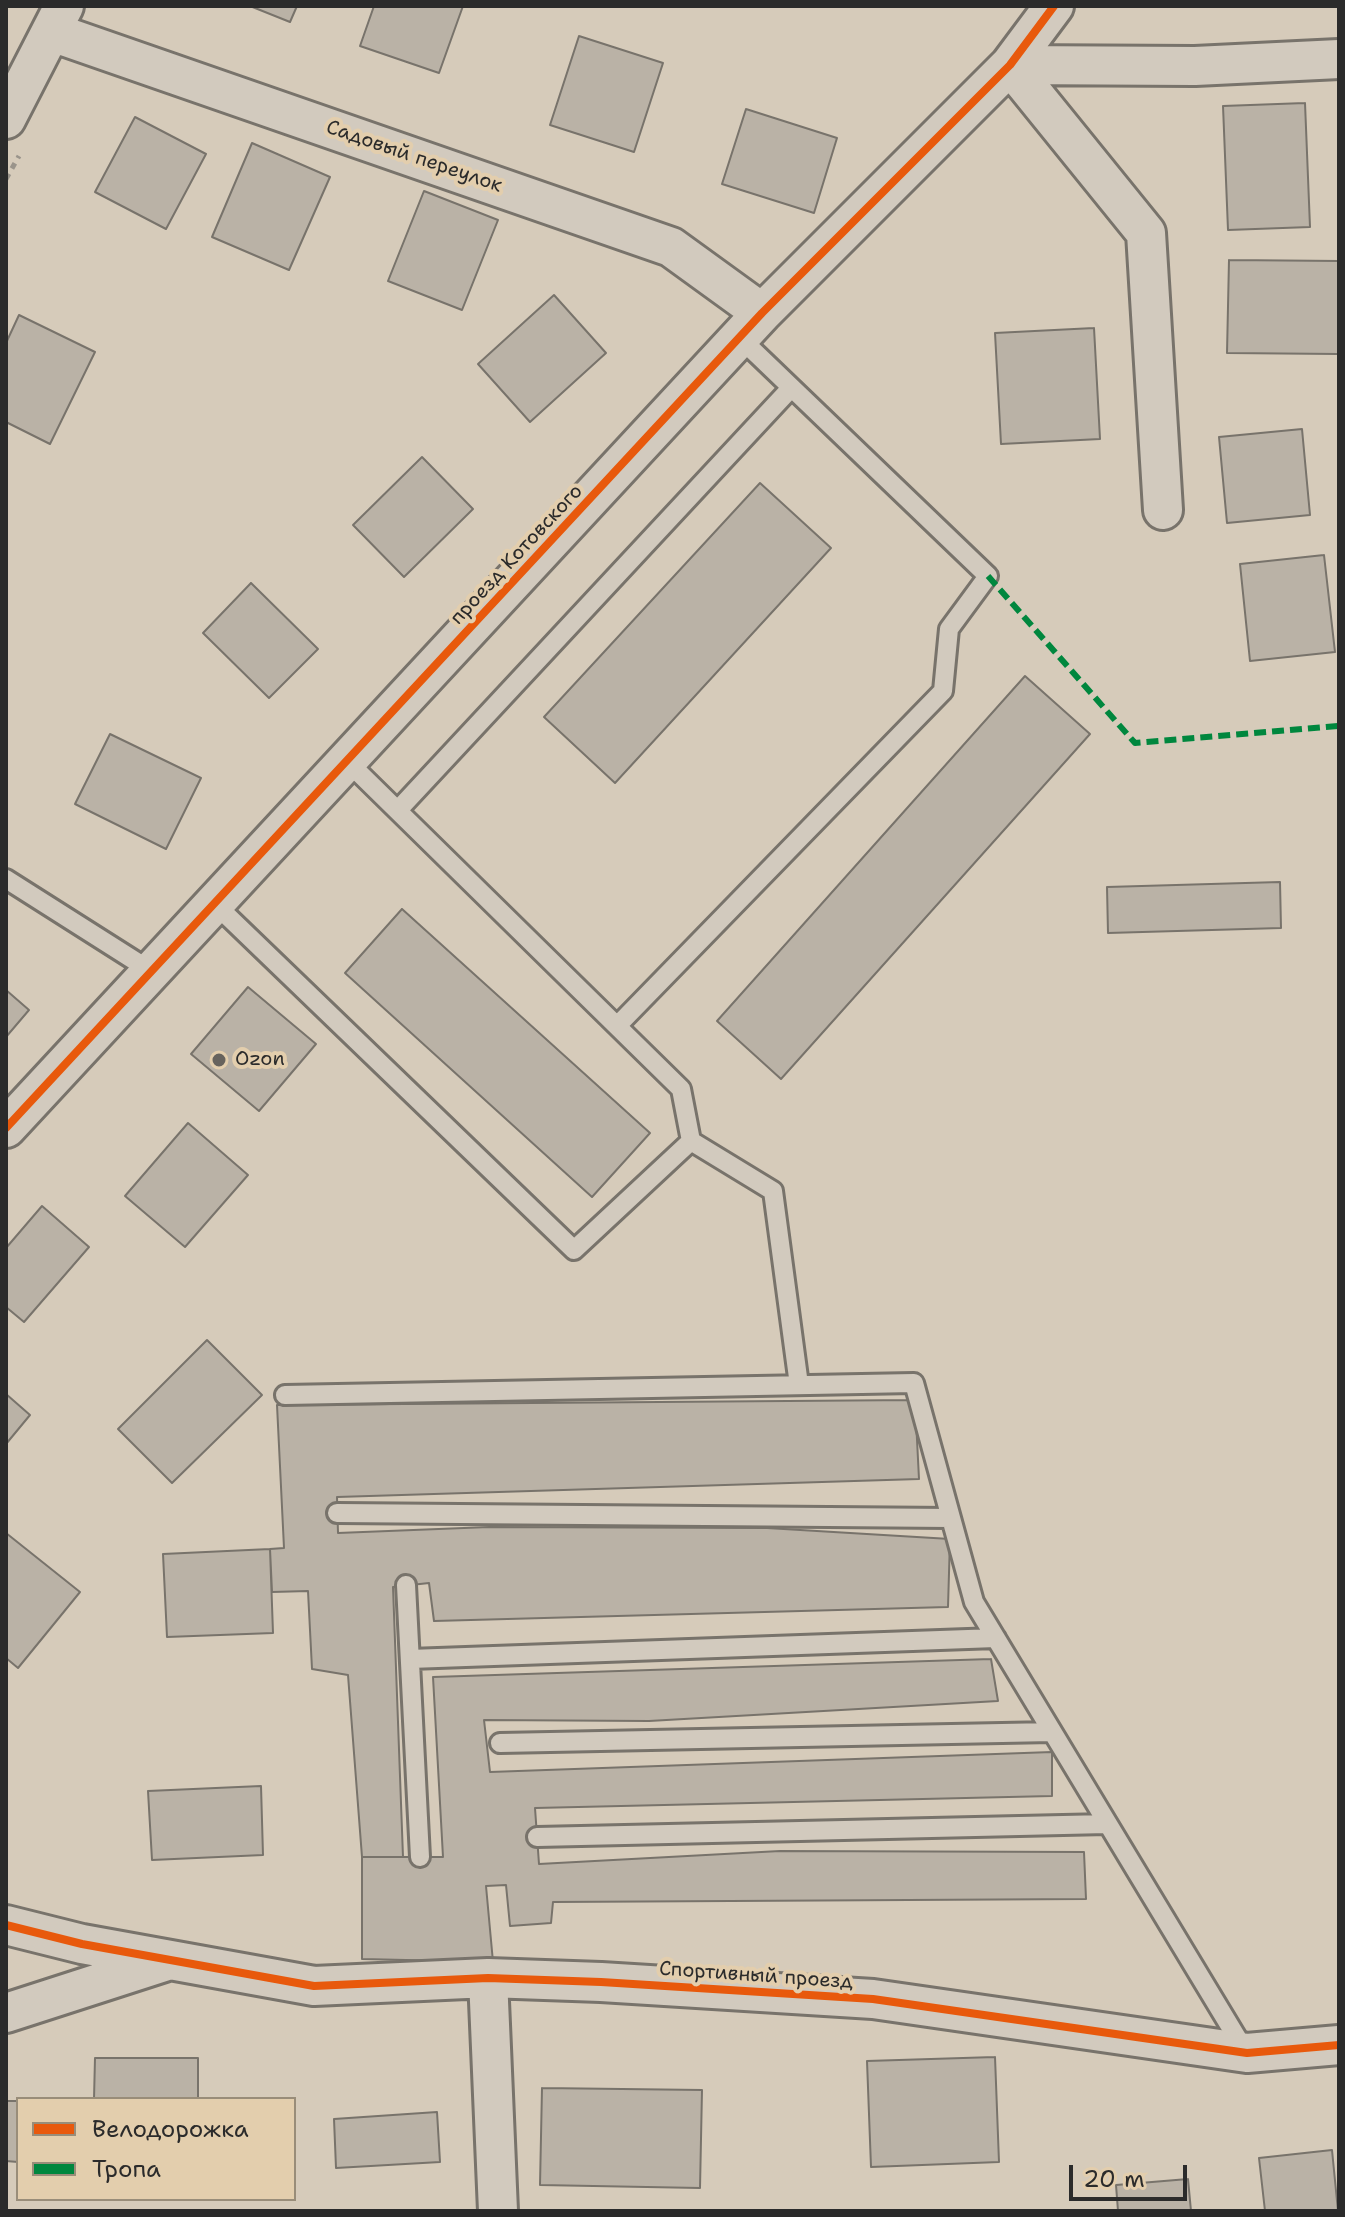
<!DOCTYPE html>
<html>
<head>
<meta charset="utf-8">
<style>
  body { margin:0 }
  #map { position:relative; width:1345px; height:2217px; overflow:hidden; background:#d6cbba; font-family:"Shantell Sans",sans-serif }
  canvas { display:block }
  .frame { position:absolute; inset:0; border:8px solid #2b2b2b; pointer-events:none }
  .legend { position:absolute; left:16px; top:2097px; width:280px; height:104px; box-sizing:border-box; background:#e3cead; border:2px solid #998d79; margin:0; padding:10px 14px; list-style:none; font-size:24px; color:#2b2b2b }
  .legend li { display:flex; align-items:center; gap:16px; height:40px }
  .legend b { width:40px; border:2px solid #998d79 }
  .scale { position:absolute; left:1069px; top:2165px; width:118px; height:36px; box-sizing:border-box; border:4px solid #2b2b2b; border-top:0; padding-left:10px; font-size:24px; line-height:28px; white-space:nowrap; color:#2b2b2b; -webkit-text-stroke:6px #e3cead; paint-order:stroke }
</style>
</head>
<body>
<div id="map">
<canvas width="1345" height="2217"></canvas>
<div class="frame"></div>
<ul class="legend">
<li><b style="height:10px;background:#e8590c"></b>Велодорожка</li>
<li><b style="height:10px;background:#00873e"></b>Тропа</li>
</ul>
<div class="scale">20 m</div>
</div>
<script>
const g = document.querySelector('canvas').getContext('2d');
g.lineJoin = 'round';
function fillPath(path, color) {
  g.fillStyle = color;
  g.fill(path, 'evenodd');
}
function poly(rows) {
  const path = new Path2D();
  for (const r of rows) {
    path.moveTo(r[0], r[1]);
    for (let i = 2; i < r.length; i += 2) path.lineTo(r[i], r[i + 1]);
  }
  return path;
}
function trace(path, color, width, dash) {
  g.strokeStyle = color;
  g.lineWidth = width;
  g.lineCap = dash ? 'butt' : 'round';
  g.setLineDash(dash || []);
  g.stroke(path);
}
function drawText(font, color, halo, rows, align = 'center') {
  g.font = font + ' "Shantell Sans",sans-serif';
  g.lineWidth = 8;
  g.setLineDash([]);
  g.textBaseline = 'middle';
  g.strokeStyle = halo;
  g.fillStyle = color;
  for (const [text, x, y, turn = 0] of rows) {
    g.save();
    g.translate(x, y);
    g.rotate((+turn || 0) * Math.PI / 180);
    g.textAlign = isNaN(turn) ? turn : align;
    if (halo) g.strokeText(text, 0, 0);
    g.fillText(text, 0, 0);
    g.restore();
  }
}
const building = poly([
  [250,6,297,6,290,22,250,6],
  [374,6,463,6,439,73,360,46,374,6],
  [579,36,663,63,634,152,550,125,579,36],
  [1305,103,1310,227,1228,230,1223,106,1305,103],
  [746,109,837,138,814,213,722,184,746,109],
  [135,117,206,154,166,229,95,192,135,117],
  [252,143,330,177,289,270,212,237,252,143],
  [424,191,498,220,462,310,388,281,424,191],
  [1229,260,1339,261,1338,354,1227,353,1229,260],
  [554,295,606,353,530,422,478,364,554,295],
  [19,315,95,352,50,444,6,422,6,343,19,315],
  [1094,328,1100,439,1001,444,995,333,1094,328],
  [1302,429,1310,515,1227,523,1219,437,1302,429],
  [422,457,473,509,404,577,353,525,422,457],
  [760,483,831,548,615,783,544,717,760,483],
  [1324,555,1335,652,1250,661,1240,564,1324,555],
  [251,583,318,649,269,698,203,633,251,583],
  [1025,676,1090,734,781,1079,717,1021,1025,676],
  [110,734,201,778,166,849,75,804,110,734],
  [1280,882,1281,928,1108,933,1107,887,1280,882],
  [402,909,650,1133,592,1197,345,973,402,909],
  [248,987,316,1044,259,1111,191,1054,248,987],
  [6,990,29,1010,6,1037,6,990],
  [188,1123,248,1175,185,1247,125,1196,188,1123],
  [42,1206,89,1247,24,1322,6,1307,6,1248,42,1206],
  [207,1340,262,1395,172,1483,118,1429,207,1340],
  [6,1394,30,1415,6,1444,6,1394],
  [915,1400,919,1479,337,1497,338,1533,489,1527,767,1528,950,1539,948,1607,434,1621,429,1583,393,1587,403,1857,362,1857,348,1675,312,1669,308,1591,272,1592,270,1549,284,1548,277,1405,915,1400],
  [6,1533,80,1592,18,1668,6,1658,6,1533],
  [270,1549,273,1633,167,1637,163,1554,270,1549],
  [991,1659,998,1701,649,1721,484,1720,490,1772,1052,1752,1052,1796,535,1808,539,1864,780,1851,1084,1852,1086,1899,553,1902,551,1923,510,1926,506,1885,486,1886,493,1962,362,1959,362,1857,443,1857,433,1677,991,1659],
  [261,1786,263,1855,152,1860,148,1791,261,1786],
  [995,2057,999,2162,871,2167,867,2061,995,2057],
  [95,2058,198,2058,198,2099,94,2099,95,2058],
  [542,2088,702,2090,700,2188,540,2185,542,2088],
  [6,2101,18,2101,18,2162,6,2161,6,2101],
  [437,2112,440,2162,336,2168,334,2119,437,2112],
  [1332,2150,1338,2211,1265,2211,1259,2158,1332,2150],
  [1188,2179,1191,2211,1118,2211,1116,2185,1188,2179]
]);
fillPath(building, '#bab2a6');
trace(building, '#78736b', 2);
const lane = poly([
  [348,762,681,1089,691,1141],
  [398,810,791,388],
  [6,879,151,971],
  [214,903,574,1250,691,1141,773,1191,799,1385],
  [617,1026,943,691,949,629,988,576,740,338],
  [285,1395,914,1383,974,1602,1245,2051],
  [337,1513,951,1518],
  [406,1585,420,1857],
  [410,1659,996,1638],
  [500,1743,1052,1732],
  [537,1837,1107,1824]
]);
const street = poly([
  [52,32,671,247,762,313],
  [6,119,64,6],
  [1163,510,1146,233,1010,65,1195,66,1339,59],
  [6,1128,762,313,1010,65,1054,6],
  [6,1925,82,1944,314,1986,488,1978,601,1982,873,1999,1247,2053,1339,2045],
  [488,1978,498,2211],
  [6,2013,164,1962]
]);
trace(lane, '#78736b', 24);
trace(street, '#78736b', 44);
trace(poly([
  [6,179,19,156]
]), '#9a948b', 5, [6, 6]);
trace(lane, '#d2cabe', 18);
trace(street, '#d2cabe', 38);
trace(poly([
  [988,576,1135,743,1339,726]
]), '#00873e', 6, [12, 6]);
trace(poly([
  [6,1128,762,313,1010,65,1054,6],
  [6,1925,82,1944,314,1986,488,1978,601,1982,873,1999,1247,2053,1339,2045]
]), '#e8590c', 8);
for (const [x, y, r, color] of [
  [219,1060,8,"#67635d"]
]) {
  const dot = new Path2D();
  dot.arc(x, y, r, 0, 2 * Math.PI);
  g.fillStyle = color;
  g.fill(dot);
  trace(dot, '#e3cead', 3);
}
drawText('20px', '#2b2b2b', '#e3cead', [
  ["Садовый переулок",414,157,19],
  ["проезд Котовского",517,555,-47],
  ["Спортивный проезд",756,1976,4]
]);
drawText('20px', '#2b2b2b', '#e3cead', [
  ["Ozon",235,1060]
], 'left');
</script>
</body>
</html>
